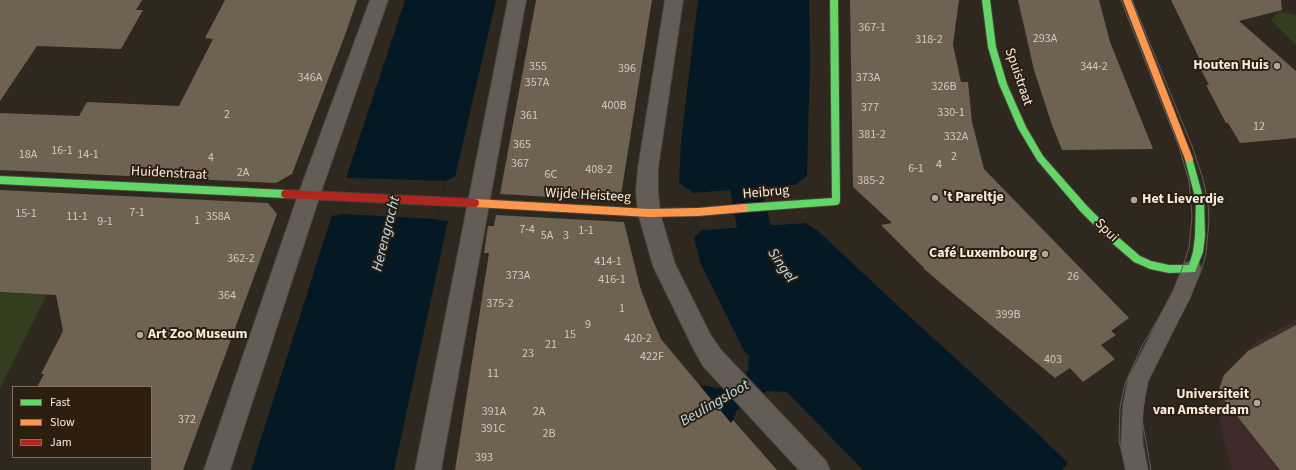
<!DOCTYPE html>
<html>
<head>
<meta charset="utf-8">
<style>
  body { margin:0 }
  #map { position:relative; width:1296px; height:470px; overflow:hidden; background:#2f281f; font-family:"Source Sans 3",sans-serif }
  canvas { display:block }
  .legend { position:absolute; left:12px; top:386px; width:140px; height:72px; box-sizing:border-box; background:#2c1f0f; border:1px solid #7c7163; margin:0; padding:5px 7px; list-style:none; font-size:12px; color:#f4ebe1 }
  .legend li { display:flex; align-items:center; gap:8px; height:20px }
  .legend b { width:20px; border:1px solid #7c7163 }
</style>
</head>
<body>
<div id="map">
<canvas width="1296" height="470"></canvas>
<ul class="legend">
<li><b style="height:5px;background:#63d668"></b>Fast</li>
<li><b style="height:5px;background:#ff974d"></b>Slow</li>
<li><b style="height:5px;background:#b3261e"></b>Jam</li>
</ul>
</div>
<script>
const g = document.querySelector('canvas').getContext('2d');
g.lineJoin = 'round';
function fillPath(path, color) {
  g.fillStyle = color;
  g.fill(path, 'evenodd');
}
function poly(rows) {
  const path = new Path2D();
  for (const r of rows) {
    path.moveTo(r[0], r[1]);
    for (let i = 2; i < r.length; i += 2) path.lineTo(r[i], r[i + 1]);
  }
  return path;
}
function trace(path, color, width, dash) {
  g.strokeStyle = color;
  g.lineWidth = width;
  g.lineCap = dash ? 'butt' : 'round';
  g.setLineDash(dash || []);
  g.stroke(path);
}
function drawText(font, color, halo, rows, align = 'center') {
  g.font = font + ' "Source Sans 3",sans-serif';
  g.lineWidth = 4;
  g.setLineDash([]);
  g.textBaseline = 'middle';
  g.strokeStyle = halo;
  g.fillStyle = color;
  for (const [text, x, y, turn = 0] of rows) {
    g.save();
    g.translate(x, y);
    g.rotate((+turn || 0) * Math.PI / 180);
    g.textAlign = isNaN(turn) ? turn : align;
    if (halo) g.strokeText(text, 0, 0);
    g.fillText(text, 0, 0);
    g.restore();
  }
}
fillPath(poly([
  [1296,320,1296,470,1232,470,1223,438,1219,415,1218,392,1224,375,1257,341]
]), '#3f2c29');
fillPath(poly([
  [1279,11,1296,15,1296,45,1271,20],
  [0,293,47,294,0,388]
]), '#333e1e');
fillPath(poly([
  [405,0,496,0,455,177,445,181,437,220,448,221,394,470,251,470,325,237,332,216,342,214,354,178,346,178],
  [698,0,809,0,810,61,807,176,795,185,694,193,679,183,681,141],
  [805,223,817,230,896,304,1036,432,1068,463,1062,470,863,470,787,392,767,391,737,410,732,422,646,467,551,470,699,385,719,388,748,371,749,356,744,351,700,262,694,238,702,230]
]), '#041923');
fillPath(poly([
  [354,178,445,181,437,219,342,214],
  [795,185,796,187,694,195,694,193],
  [805,221,805,223,702,230,701,228]
]), '#2f281f');
fillPath(poly([
  [748,128,759,132,764,141,762,188,770,223,792,254,797,265,792,276,780,280,768,276,742,238,737,228,730,188,732,141,737,132,748,128]
]), '#041923');
fillPath(poly([
  [0,0,142,0,136,10,143,10,121,49,37,46,0,101],
  [225,0,357,0,345,35,292,174,276,183,0,170,0,113,79,116,87,102,179,106,213,39,205,38],
  [536,0,652,0,620,201,500,194],
  [850,0,959,0,953,45,961,82,968,82,972,122,984,169,1129,318,1111,331,1116,335,1101,345,1115,359,1083,382,1070,368,1055,378,957,297,923,268,924,268,881,225,892,223,853,187],
  [1018,0,1099,0,1110,42,1153,149,1062,150,1052,125,1034,70],
  [1171,0,1281,0,1282,10,1239,21,1296,71,1296,138,1240,143,1228,123,1226,123,1206,85,1209,85,1199,66,1204,68],
  [0,190,268,203,277,214,183,470,151,470,151,387,37,387,44,374,41,374,63,331,56,295,0,292],
  [496,215,624,222,640,287,651,316,661,339,731,423,733,420,777,470,455,470,489,253,484,253,488,226,494,226],
  [1296,325,1296,470,1280,470,1218,392,1224,375,1248,351]
]), '#6e6253');
const lane = poly([
  [1192,261,1199,263,1201,269,1188,301,1148,381,1143,405,1142,423,1143,445,1148,470,1126,470,1121,445,1122,423,1123,405,1128,379,1173,291,1185,263,1192,261]
]);
const street = poly([
  [370,0,388,0,320,195,230,470,204,470,298,195,370,0],
  [508,0,526,0,441,470,415,470,508,0],
  [665,0,683,0,658,168,658,191,660,213,675,264,710,334,721,350,826,461,830,470,799,470,703,366,694,350,653,266,638,213,636,191,638,168,665,0]
]);
const fast = poly([
  [830,0,838,0,840,201,839,204,836,205,744,212,741,211,740,208,741,205,744,204,832,198,830,0],
  [982,0,990,0,996,47,1007,84,1026,127,1043,156,1087,206,1118,237,1140,256,1151,261,1169,265,1189,265,1193,252,1195,236,1196,201,1185,159,1186,157,1192,157,1204,201,1205,236,1203,252,1195,272,1169,273,1150,269,1134,262,1112,243,1081,212,1037,160,1018,128,999,84,988,47,982,0],
  [0,176,285,190,288,191,289,194,288,197,285,198,0,184,0,176]
]);
const slow = poly([
  [1123,0,1131,0,1193,159,1192,161,1186,161,1185,159,1123,0],
  [475,199,649,209,698,208,744,204,747,205,748,208,747,211,744,212,698,216,649,217,475,207,472,206,471,203,472,200,475,199]
]);
const jam = poly([
  [285,190,475,199,478,200,479,203,478,206,475,207,285,198,282,197,281,194,282,191,285,190]
]);
trace(lane, '#49433c', 2);
trace(street, '#49433c', 2);
trace(fast, '#49433c', 2);
trace(slow, '#49433c', 2);
trace(jam, '#49433c', 2);
fillPath(lane, '#645d55');
fillPath(street, '#645d55');
fillPath(fast, '#63d668');
fillPath(slow, '#ff974d');
fillPath(jam, '#b3261e');
trace(poly([
  [1121,0,1179,147,1189,181,1192,216,1189,248,1174,292,1142,346,1125,384,1120,407,1119,441,1126,470],
  [1132,0,1192,146,1203,179,1208,202,1209,220,1206,254,1201,271,1189,300,1150,372,1146,387,1142,419,1151,470]
]), '#665f57', 1);
for (const [x, y, r, color] of [
  [1277,66,4,"#afa79d"],
  [935,198,4,"#afa79d"],
  [1134,200,4,"#afa79d"],
  [1045,254,4,"#afa79d"],
  [140,335,4,"#afa79d"],
  [1257,403,4,"#afa79d"]
]) {
  const dot = new Path2D();
  dot.arc(x, y, r, 0, 2 * Math.PI);
  g.fillStyle = color;
  g.fill(dot);
  trace(dot, '#2c1f0f', 1.5);
}
drawText('12px', '#d2c9be', null, [
  ["367-1",872,28],
  ["293A",1045,39],
  ["318-2",929,40],
  ["355",538,67],
  ["344-2",1094,67],
  ["396",627,69],
  ["346A",310,78],
  ["373A",868,78],
  ["357A",537,83],
  ["326B",944,87],
  ["400B",614,106],
  ["377",870,108],
  ["330-1",951,113],
  ["2",227,115],
  ["361",529,116],
  ["12",1259,127],
  ["381-2",872,135],
  ["332A",956,137],
  ["365",522,145],
  ["16-1",62,151],
  ["18A",28,155],
  ["14-1",88,155],
  ["2",954,157],
  ["4",211,158],
  ["367",520,164],
  ["4",939,165],
  ["6-1",916,169],
  ["408-2",599,170],
  ["2A",243,173],
  ["6C",551,175],
  ["385-2",871,181],
  ["7-1",137,213],
  ["15-1",26,214],
  ["11-1",77,217],
  ["358A",218,217],
  ["1",197,221],
  ["9-1",105,222],
  ["7-4",527,230],
  ["1-1",586,231],
  ["5A",547,236],
  ["3",566,236],
  ["362-2",241,259],
  ["414-1",608,262],
  ["373A",518,276],
  ["26",1073,277],
  ["416-1",612,280],
  ["364",227,296],
  ["375-2",500,304],
  ["1",622,309],
  ["399B",1008,315],
  ["9",588,325],
  ["15",570,335],
  ["420-2",638,339],
  ["21",551,345],
  ["23",528,354],
  ["422F",652,357],
  ["403",1053,360],
  ["11",493,374],
  ["391A",494,412],
  ["2A",539,412],
  ["372",187,420],
  ["391C",493,429],
  ["2B",549,434],
  ["393",484,458]
]);
drawText('bold 14px', '#f4ebe1', '#2c1f0f', [
  ["Houten Huis",1269,66],
  ["'t Pareltje",943,198,"left"],
  ["Het Lieverdje",1142,200,"left"],
  ["Café Luxembourg",1037,254],
  ["Art Zoo Museum",148,335,"left"],
  ["Universiteit",1249,395],
  ["van Amsterdam",1249,411]
], 'right');
drawText('14px', '#f4ebe1', '#2c1f0f', [
  ["Spuistraat",1018,77,71],
  ["Huidenstraat",169,174,3],
  ["Heibrug",766,193,-5],
  ["Wijde Heisteeg",588,196,3],
  ["Spui",1106,231,45]
]);
drawText('italic 15px', '#b9e1f4', '#2c1f0f', [
  ["Herengracht",387,234,-76],
  ["Singel",781,266,55],
  ["Beulingsloot",715,404,-30]
]);
</script>
</body>
</html>
